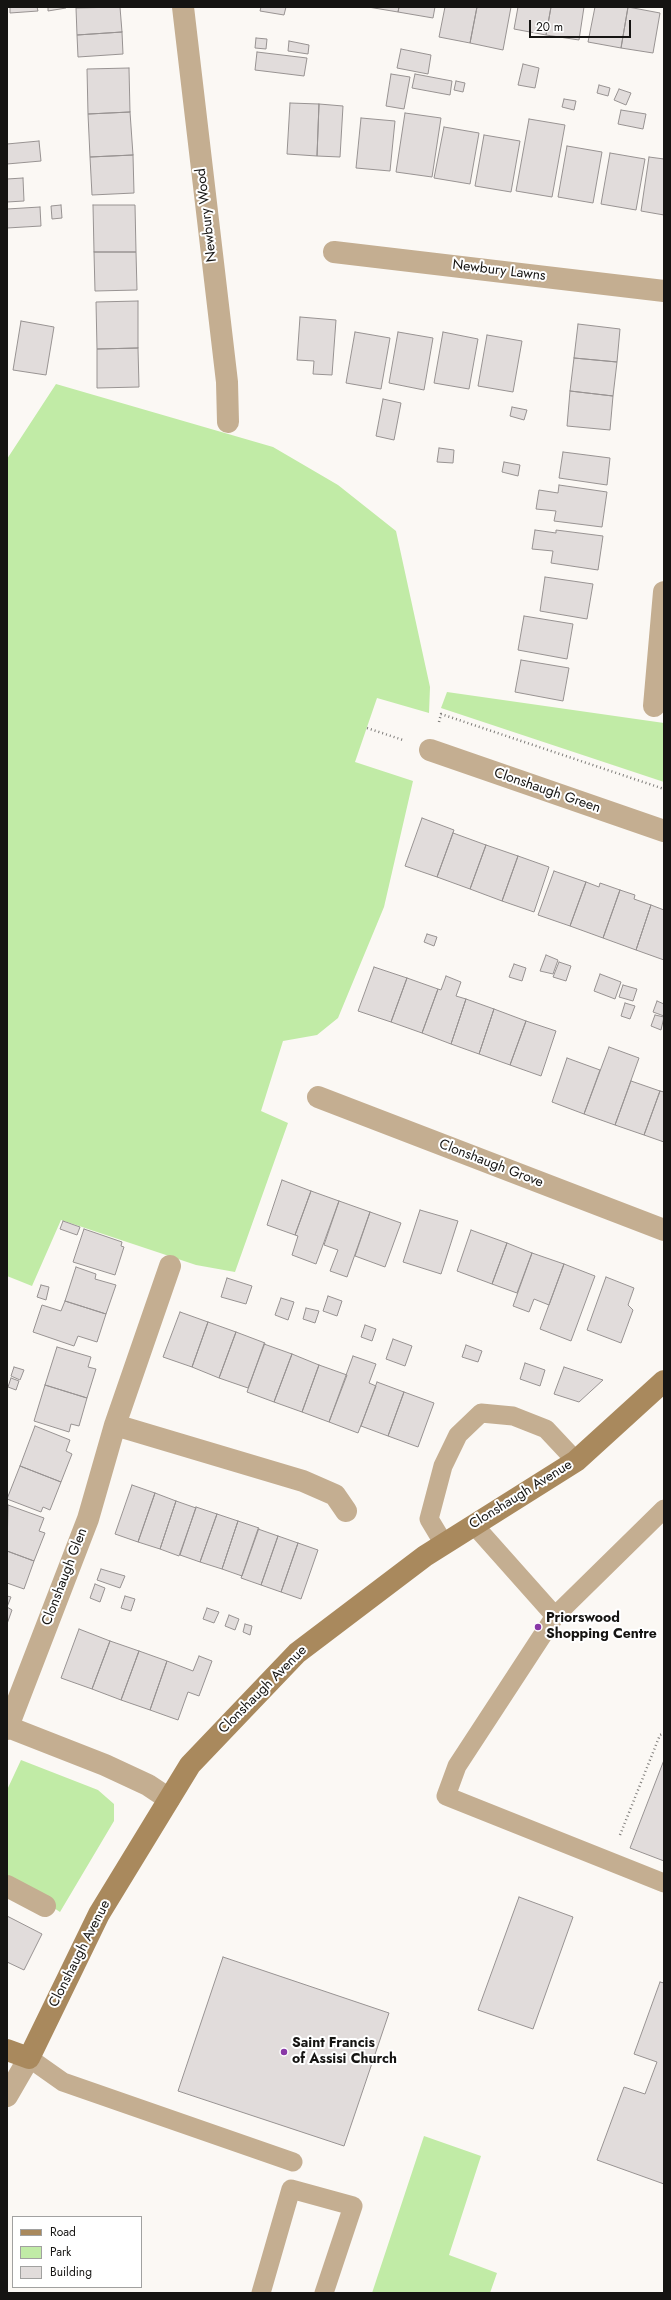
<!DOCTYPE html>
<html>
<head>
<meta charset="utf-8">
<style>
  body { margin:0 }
  #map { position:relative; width:671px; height:2300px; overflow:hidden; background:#fbf8f4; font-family:Jost,sans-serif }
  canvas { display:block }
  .frame { position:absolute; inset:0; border:8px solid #151412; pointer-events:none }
  .legend { position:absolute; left:12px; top:2216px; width:130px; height:72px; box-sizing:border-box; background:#fff; border:1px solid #a1a1a0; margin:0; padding:5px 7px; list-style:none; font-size:12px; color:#151412 }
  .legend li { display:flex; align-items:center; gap:8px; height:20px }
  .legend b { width:20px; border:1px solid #a1a1a0 }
  .scale { position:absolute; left:529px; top:20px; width:102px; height:18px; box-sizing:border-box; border:2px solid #151412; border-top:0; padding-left:5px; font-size:12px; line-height:14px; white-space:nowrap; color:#151412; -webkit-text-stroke:3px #fff; paint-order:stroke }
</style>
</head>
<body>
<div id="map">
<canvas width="671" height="2300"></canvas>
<div class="frame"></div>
<ul class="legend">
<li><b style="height:5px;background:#a9895d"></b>Road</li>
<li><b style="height:11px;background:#c1eba6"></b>Park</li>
<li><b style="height:11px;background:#e1dcdb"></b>Building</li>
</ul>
<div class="scale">20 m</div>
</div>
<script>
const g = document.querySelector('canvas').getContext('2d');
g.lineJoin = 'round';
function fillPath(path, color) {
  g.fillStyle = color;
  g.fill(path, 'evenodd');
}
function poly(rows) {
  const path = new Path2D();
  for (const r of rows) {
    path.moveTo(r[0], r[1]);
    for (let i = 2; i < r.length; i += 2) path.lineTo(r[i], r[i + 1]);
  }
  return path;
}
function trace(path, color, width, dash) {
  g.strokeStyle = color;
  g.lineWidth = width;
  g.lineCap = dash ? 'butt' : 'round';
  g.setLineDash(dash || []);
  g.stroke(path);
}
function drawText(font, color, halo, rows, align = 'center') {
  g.font = font + ' Jost,sans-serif';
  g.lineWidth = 4;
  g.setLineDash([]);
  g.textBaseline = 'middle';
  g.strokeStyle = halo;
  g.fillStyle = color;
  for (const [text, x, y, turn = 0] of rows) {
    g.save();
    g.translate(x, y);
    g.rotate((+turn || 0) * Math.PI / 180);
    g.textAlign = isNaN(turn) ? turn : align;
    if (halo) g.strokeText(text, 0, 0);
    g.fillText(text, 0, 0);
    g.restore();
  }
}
fillPath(poly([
  [56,384,273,447,338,485,396,531,430,687,429,713,377,698,355,762,413,781,384,907,338,1018,317,1035,283,1041,261,1111,288,1123,235,1272,196,1265,61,1220,32,1286,7,1276,7,459],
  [447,692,664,723,664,782,441,708],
  [21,1760,98,1790,114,1804,114,1821,60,1912,7,1877,7,1790],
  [424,2136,481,2156,449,2255,497,2273,490,2293,372,2293]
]), '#c1eba6');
const building = poly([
  [10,7,37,7,38,11,10,13,10,7],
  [48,7,66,7,66,8,48,11,48,7],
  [120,7,122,32,77,35,76,8,120,7],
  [261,7,286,7,284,15,260,11,261,7],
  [368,7,399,7,398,12,368,7],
  [399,7,435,7,433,18,398,12,399,7],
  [445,7,477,7,470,43,439,37,445,7],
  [477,7,511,7,503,50,470,43,477,7],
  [518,7,551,7,546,35,514,29,518,7],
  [551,7,584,7,579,40,546,35,551,7],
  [595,7,628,7,621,48,588,42,595,7],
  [628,7,660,13,653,53,621,48,628,7],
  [122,32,123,54,78,57,77,35,122,32],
  [256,38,267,39,266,49,255,48,256,38],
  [289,41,309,45,308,54,288,51,289,41],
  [401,49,431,55,428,74,397,68,401,49],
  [257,52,307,58,304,76,255,70,257,52],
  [523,64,539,68,535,88,518,85,523,64],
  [129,68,130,112,88,114,87,69,129,68],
  [391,74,410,77,404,109,386,106,391,74],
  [415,74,452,81,450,95,412,88,415,74],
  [456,81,465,83,463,92,454,90,456,81],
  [599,85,610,88,608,96,597,93,599,85],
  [619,89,631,93,626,105,614,100,619,89],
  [564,99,576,101,574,110,562,107,564,99],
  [290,103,319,104,317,156,287,154,290,103],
  [319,104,343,106,340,157,317,156,319,104],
  [621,110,646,114,643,129,618,124,621,110],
  [130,112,133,155,90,157,88,114,130,112],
  [405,113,441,118,432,177,396,172,405,113],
  [361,118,395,121,390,171,356,168,361,118],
  [529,119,565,125,552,197,516,191,529,119],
  [444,127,479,133,470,184,434,178,444,127],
  [484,135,520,141,511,192,475,186,484,135],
  [39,141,41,161,7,164,7,144,39,141],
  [567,146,602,152,593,203,558,197,567,146],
  [610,153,645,159,636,210,601,204,610,153],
  [133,155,134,193,92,195,90,157,133,155],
  [649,157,664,159,664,215,641,211,649,157],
  [23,178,24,201,7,202,7,179,23,178],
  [61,205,62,218,52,219,51,206,61,205],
  [93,205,135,205,136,252,94,252,93,205],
  [40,207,41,226,7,228,7,209,40,207],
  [94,252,136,252,137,290,95,291,94,252],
  [138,301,138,348,97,349,96,302,138,301],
  [300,317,336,320,332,375,313,374,314,361,297,360,300,317],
  [21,321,54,327,46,375,13,370,21,321],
  [578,324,620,329,617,362,574,358,578,324],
  [355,332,390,338,381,389,346,383,355,332],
  [398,332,433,338,424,390,389,383,398,332],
  [443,332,478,339,469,389,434,383,443,332],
  [487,335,522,341,513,392,478,386,487,335],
  [138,348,139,387,97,388,97,349,138,348],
  [574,358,617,362,613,396,570,391,574,358],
  [570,391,613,396,610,430,567,426,570,391],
  [383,399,401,403,394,440,376,436,383,399],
  [512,407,527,410,524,420,510,416,512,407],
  [439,448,454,450,453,463,437,462,439,448],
  [563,452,610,458,607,485,559,478,563,452],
  [504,462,520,465,518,476,502,472,504,462],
  [559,485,607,492,602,527,554,521,556,511,536,509,539,490,558,493,559,485],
  [535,530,556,533,556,530,603,536,598,570,551,563,553,551,532,549,535,530],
  [545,577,593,584,587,619,540,611,545,577],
  [524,616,573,624,567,659,518,650,524,616],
  [521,660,569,668,563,701,515,692,521,660],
  [422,818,454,830,437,877,405,866,422,818],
  [453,833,486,845,470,889,437,877,453,833],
  [486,845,518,856,502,901,470,889,486,845],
  [518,856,549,867,534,912,502,901,518,856],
  [554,871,586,882,570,926,538,915,554,871],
  [586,882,599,887,600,883,620,890,603,938,570,926,586,882],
  [620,890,635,895,634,899,651,905,636,950,603,938,620,890],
  [651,905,664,910,664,960,636,950,651,905],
  [427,934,437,937,434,946,424,942,427,934],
  [546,955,558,960,553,974,540,971,546,955],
  [559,962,571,966,566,981,553,977,559,962],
  [514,964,526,968,522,981,509,977,514,964],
  [374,967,407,978,391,1022,358,1011,374,967],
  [600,974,621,982,615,999,594,991,600,974],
  [446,976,461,982,456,996,466,999,451,1044,422,1033,438,989,441,990,446,976],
  [407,978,438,989,422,1033,391,1022,407,978],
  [623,985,637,989,633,1001,619,997,623,985],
  [466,999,494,1009,479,1054,451,1044,466,999],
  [657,1001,664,1004,664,1016,653,1012,657,1001],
  [625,1003,635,1006,630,1019,621,1016,625,1003],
  [494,1009,526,1021,510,1065,479,1054,494,1009],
  [655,1015,664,1017,661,1030,651,1026,655,1015],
  [526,1021,556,1031,541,1076,510,1065,526,1021],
  [609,1047,639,1058,615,1125,584,1114,609,1047],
  [567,1058,600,1070,584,1114,552,1102,567,1058],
  [631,1081,660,1091,644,1135,615,1125,631,1081],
  [660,1091,664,1092,664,1142,644,1135,660,1091],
  [282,1180,311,1191,295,1235,267,1225,282,1180],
  [311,1191,339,1201,316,1264,292,1255,298,1236,295,1235,311,1191],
  [339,1201,370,1212,347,1277,330,1271,338,1250,324,1245,339,1201],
  [420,1210,458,1221,441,1274,403,1262,420,1210],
  [370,1212,401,1223,385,1267,355,1256,370,1212],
  [63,1221,80,1227,77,1235,60,1229,63,1221],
  [84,1229,122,1242,121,1246,124,1247,115,1275,73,1262,84,1229],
  [471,1230,507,1243,492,1284,457,1271,471,1230],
  [507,1243,532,1253,517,1293,492,1284,507,1243],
  [532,1253,564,1264,549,1305,534,1299,529,1312,513,1306,532,1253],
  [564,1264,595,1276,571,1341,540,1329,564,1264],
  [76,1267,96,1274,95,1279,116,1285,106,1314,65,1301,76,1267],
  [606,1277,634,1288,628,1305,633,1310,621,1343,587,1330,606,1277],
  [227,1278,252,1286,246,1304,221,1297,227,1278],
  [41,1285,49,1287,46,1300,37,1297,41,1285],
  [328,1296,342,1301,337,1316,323,1311,328,1296],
  [281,1298,294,1302,288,1320,275,1315,281,1298],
  [65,1301,106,1314,97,1342,78,1336,74,1346,33,1332,42,1305,61,1311,65,1301],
  [306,1308,319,1311,315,1323,303,1319,306,1308],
  [180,1312,208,1322,192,1367,163,1357,180,1312],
  [208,1322,236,1332,219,1378,192,1367,208,1322],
  [365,1325,376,1329,372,1341,361,1337,365,1325],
  [236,1332,265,1343,248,1388,219,1378,236,1332],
  [393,1339,412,1346,405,1366,386,1359,393,1339],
  [264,1344,292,1354,274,1402,247,1392,264,1344],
  [466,1345,482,1351,478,1362,462,1357,466,1345],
  [57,1347,91,1357,88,1367,96,1369,87,1398,45,1385,57,1347],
  [292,1354,319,1365,302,1412,274,1402,292,1354],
  [353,1356,376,1364,369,1383,376,1386,358,1433,329,1422,353,1356],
  [525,1363,545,1370,540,1386,520,1379,525,1363],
  [319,1365,347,1375,329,1422,302,1412,319,1365],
  [14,1367,24,1370,20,1380,11,1376,14,1367],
  [564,1367,603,1380,579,1402,554,1394,564,1367],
  [11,1378,19,1381,16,1390,8,1387,11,1378],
  [377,1382,404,1392,388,1436,361,1426,377,1382],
  [45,1385,87,1398,79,1426,71,1424,69,1432,34,1421,45,1385],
  [404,1392,434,1403,418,1447,388,1436,404,1392],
  [35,1426,70,1440,66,1451,72,1454,61,1482,20,1466,35,1426],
  [20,1466,61,1482,50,1510,43,1507,41,1512,7,1499,20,1466],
  [132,1485,155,1493,138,1542,115,1534,132,1485],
  [155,1493,176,1501,160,1549,138,1542,155,1493],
  [176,1501,196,1508,179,1556,160,1549,176,1501],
  [8,1505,44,1518,39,1531,45,1533,34,1561,7,1551,8,1505],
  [196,1507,217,1514,200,1562,180,1555,196,1507],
  [217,1514,238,1521,222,1569,200,1562,217,1514],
  [238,1521,259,1528,242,1576,222,1569,238,1521],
  [258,1529,278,1536,261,1585,241,1578,258,1529],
  [278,1536,298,1543,281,1592,261,1585,278,1536],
  [298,1543,318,1550,301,1599,281,1592,298,1543],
  [7,1551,34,1561,24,1589,7,1583,7,1551],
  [101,1569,125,1576,120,1588,97,1580,101,1569],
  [95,1584,105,1588,100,1602,90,1598,95,1584],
  [7,1596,11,1597,7,1607,12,1610,7,1624,7,1596],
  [125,1596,135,1599,131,1611,121,1608,125,1596],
  [207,1608,219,1612,214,1623,203,1619,207,1608],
  [229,1615,239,1619,235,1630,225,1626,229,1615],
  [245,1624,252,1626,250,1635,243,1632,245,1624],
  [79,1629,110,1641,92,1689,61,1678,79,1629],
  [110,1641,139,1651,121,1700,92,1689,110,1641],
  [139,1651,167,1661,150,1710,121,1700,139,1651],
  [199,1656,212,1661,199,1696,188,1692,178,1720,150,1710,167,1661,193,1671,199,1656],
  [664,1760,664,1861,630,1848,664,1760],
  [519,1897,573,1917,533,2029,478,2010,519,1897],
  [7,1916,42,1934,24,1970,7,1962,7,1916],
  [223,1957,389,2013,344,2146,178,2091,223,1957],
  [660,1982,664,1983,664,2184,597,2160,624,2087,645,2094,657,2062,634,2054,660,1982]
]);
fillPath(building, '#e1dcdb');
trace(building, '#989392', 1);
trace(poly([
  [439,722,441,714,664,789],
  [367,728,403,740],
  [620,1835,660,1735,664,1733]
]), '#7e7c79', 2.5, [1, 3]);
trace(poly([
  [664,1509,555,1616,457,1766,446,1796,664,1883],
  [474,1525,555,1616],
  [444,1544,429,1519,443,1466,458,1435,481,1413,513,1416,546,1429,576,1461],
  [29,2058,63,2082,293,2162],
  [261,2293,291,2189,353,2206,324,2293]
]), '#c4ae91', 19);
trace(poly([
  [183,7,227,382,228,422],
  [334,252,664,291],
  [654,706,664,592],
  [430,750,664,831],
  [318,1097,664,1230],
  [115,1425,303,1481,335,1495,346,1511],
  [8,1727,105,1765,148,1785,169,1799],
  [7,1729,88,1519,115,1425,170,1266],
  [7,1886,45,1906],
  [7,2096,29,2058]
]), '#c4ae91', 22);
trace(poly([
  [7,2050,29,2058,99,1914,190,1765,297,1653,425,1556,576,1461,664,1381]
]), '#a9895d', 22);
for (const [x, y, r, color] of [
  [538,1627,4,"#8938a7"],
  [284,2052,4,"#8938a7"]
]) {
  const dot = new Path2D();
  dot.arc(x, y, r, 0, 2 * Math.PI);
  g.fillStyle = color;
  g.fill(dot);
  trace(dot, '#fff', 1.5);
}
drawText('14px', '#151412', '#fff', [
  ["Newbury Wood",207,215,-97],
  ["Newbury Lawns",499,271,7],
  ["Clonshaugh Green",547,791,19],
  ["Clonshaugh Grove",491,1164,21],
  ["Clonshaugh Avenue",521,1495,-32],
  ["Clonshaugh Glen",65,1577,-69],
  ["Clonshaugh Avenue",263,1690,-45],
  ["Clonshaugh Avenue",80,1954,-63]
]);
drawText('bold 14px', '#151412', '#fff', [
  ["Priorswood",546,1619],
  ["Shopping Centre",546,1635],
  ["Saint Francis",292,2044],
  ["of Assisi Church",292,2060]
], 'left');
</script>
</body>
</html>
